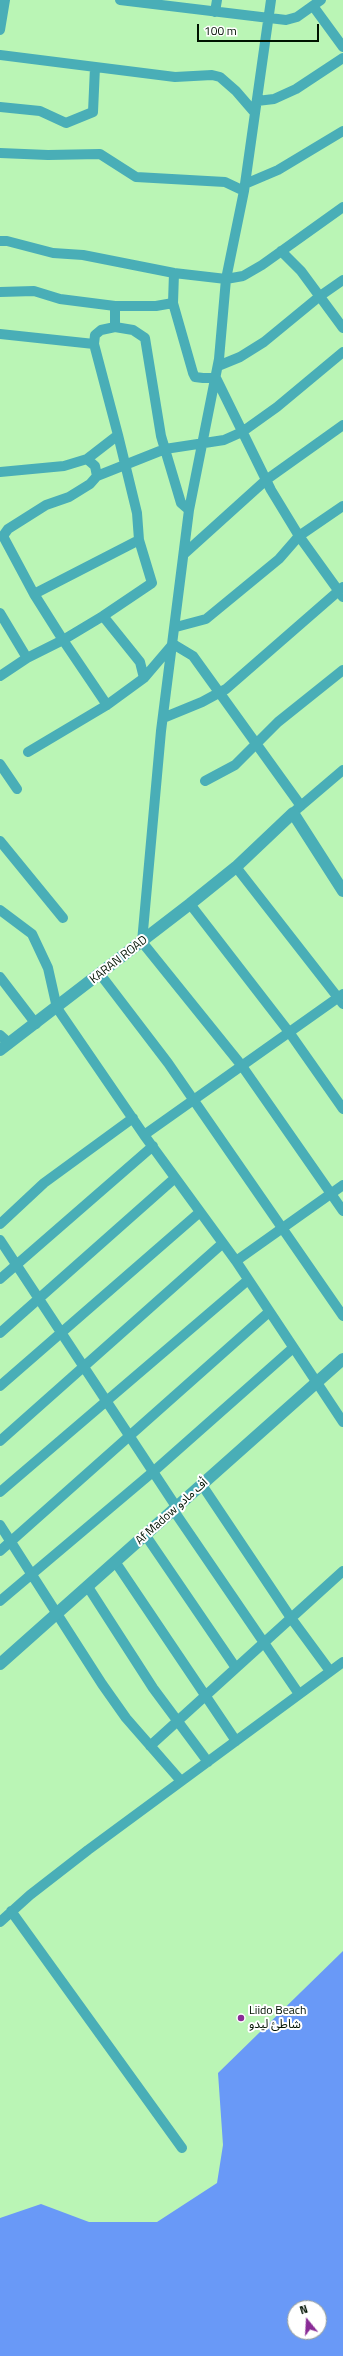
<!DOCTYPE html>
<html>
<head>
<meta charset="utf-8">
<style>
  body { margin:0 }
  #map { position:relative; width:343px; height:2356px; overflow:hidden; background:#baf5b5; font-family:"Titillium Web",sans-serif }
  canvas { display:block }
  .north { position:absolute; left:287px; top:2300px; width:40px; height:40px; box-sizing:border-box; background:#fff; border:1px solid #99a099; border-radius:50%; rotate:342deg; font-size:11px; font-weight:700; line-height:16px; text-align:center; color:#001200 }
  .north::after { content:''; display:block; margin:auto; width:14px; height:18px; background:#892b96; clip-path:polygon(50% 0,100% 100%,50% 72%,0 100%) }
  .scale { position:absolute; left:197px; top:24px; width:122px; height:18px; box-sizing:border-box; border:2px solid #001200; border-top:0; padding-left:5px; font-size:12px; line-height:14px; white-space:nowrap; color:#001200; -webkit-text-stroke:3px #fff; paint-order:stroke }
</style>
</head>
<body>
<div id="map">
<canvas width="343" height="2356"></canvas>
<div class="north">N</div>
<div class="scale">100 m</div>
</div>
<script>
const g = document.querySelector('canvas').getContext('2d');
g.lineJoin = 'round';
function fillPath(path, color) {
  g.fillStyle = color;
  g.fill(path, 'evenodd');
}
function poly(rows) {
  const path = new Path2D();
  for (const r of rows) {
    path.moveTo(r[0], r[1]);
    for (let i = 2; i < r.length; i += 2) path.lineTo(r[i], r[i + 1]);
  }
  return path;
}
function trace(path, color, width, dash) {
  g.strokeStyle = color;
  g.lineWidth = width;
  g.lineCap = dash ? 'butt' : 'round';
  g.setLineDash(dash || []);
  g.stroke(path);
}
function drawText(font, color, halo, rows, align = 'center') {
  g.font = font + ' "Titillium Web","Noto Sans Arabic",sans-serif';
  g.lineWidth = 4;
  g.setLineDash([]);
  g.textBaseline = 'middle';
  g.strokeStyle = halo;
  g.fillStyle = color;
  for (const [text, x, y, turn = 0] of rows) {
    g.save();
    g.translate(x, y);
    g.rotate((+turn || 0) * Math.PI / 180);
    g.textAlign = isNaN(turn) ? turn : align;
    if (halo) g.strokeText(text, 0, 0);
    g.fillText(text, 0, 0);
    g.restore();
  }
}
fillPath(poly([
  [343,1951,343,2356,0,2356,0,2218,41,2204,89,2222,157,2222,217,2183,223,2145,218,2073],
  [295,2308,319,2308,319,2332,295,2332]
]), '#6999f7');
trace(poly([
  [120,0,286,20,297,17,321,0],
  [271,0,244,191,226,279,219,359,189,510,161,731,142,942,242,1066,343,1211],
  [313,6,343,47],
  [215,12,217,0],
  [0,30,5,0],
  [0,55,175,77,212,75,220,77,236,91,255,113],
  [257,101,274,99,296,89,343,58],
  [0,107,40,111,66,123,93,112,95,67],
  [0,153,48,155,100,154,136,177,225,182,244,191],
  [245,184,278,170,343,131],
  [0,241,7,241,53,253,83,255,174,273,226,279,243,276,262,265,343,207],
  [281,251,301,271,343,328],
  [174,273,173,303,193,373,195,377,203,378,216,378,271,490,299,536,343,506],
  [0,292,34,291,60,299,115,306,156,306,173,303],
  [115,306,115,327],
  [0,334,94,344,95,335,101,330,115,327,133,330,145,338,161,436,181,503,189,510],
  [94,344,118,435],
  [218,366,240,357,264,342,320,296,343,280],
  [87,459,95,466,97,476,90,484,69,497,46,505,8,529,3,536,34,594,63,640,107,705],
  [0,472,64,466,87,459,118,435,137,513,139,540,152,583,103,616,63,640,27,658,0,676],
  [97,476,165,449,224,440,242,432,277,407,343,352],
  [184,554,266,480,343,425],
  [34,594,139,540],
  [0,613,27,658],
  [103,616,140,662,144,678],
  [176,627,206,619,279,559,299,536,343,597],
  [163,718,202,702,226,689,343,587],
  [28,752,107,705,144,678,173,644,193,656,301,806],
  [0,764,17,789],
  [205,781,235,765,278,722,343,670],
  [296,810,343,770],
  [0,841,63,918],
  [236,867,343,1004],
  [190,904,289,1032,343,1109],
  [0,910,32,934,48,968,57,1008,144,1135,236,1261,343,1422],
  [100,974,168,1063,343,1316],
  [0,977,36,1024],
  [0,1035,9,1043],
  [144,1135,343,994],
  [0,1224,44,1183,133,1118],
  [0,1240,177,1508],
  [236,1261,343,1185],
  [0,1279,153,1146],
  [0,1333,175,1178],
  [0,1386,200,1212],
  [0,1441,223,1243],
  [202,1485,291,1618,330,1671],
  [0,1492,248,1280],
  [174,1511,299,1694],
  [0,1525,102,1684,126,1718,181,1781],
  [146,1536,236,1668,343,1571],
  [0,1551,269,1312],
  [116,1563,236,1741],
  [88,1587,153,1688,208,1762],
  [0,1601,154,1471,293,1348],
  [150,1746,236,1668],
  [11,1911,182,2148],
  [0,1922,30,1895,88,1850,343,1662]
]), '#49aeb7', 10);
trace(poly([
  [0,1050,190,904,236,867,293,813,343,891],
  [0,1664,343,1359]
]), '#49aeb7', 12);
for (const [x, y, r, color] of [
  [241,2018,4,"#892b96"]
]) {
  const dot = new Path2D();
  dot.arc(x, y, r, 0, 2 * Math.PI);
  g.fillStyle = color;
  g.fill(dot);
  trace(dot, '#fff', 1.5);
}
drawText('12px', '#001200', '#fff', [
  ["KARAN ROAD",119,960,-38],
  ["Af Madow أف مادو",172,1512,-42]
]);
drawText('12px', '#001200', '#fff', [
  ["Liido Beach",249,2011],
  ["شاطئ ليدو",249,2025]
], 'left');
</script>
</body>
</html>
